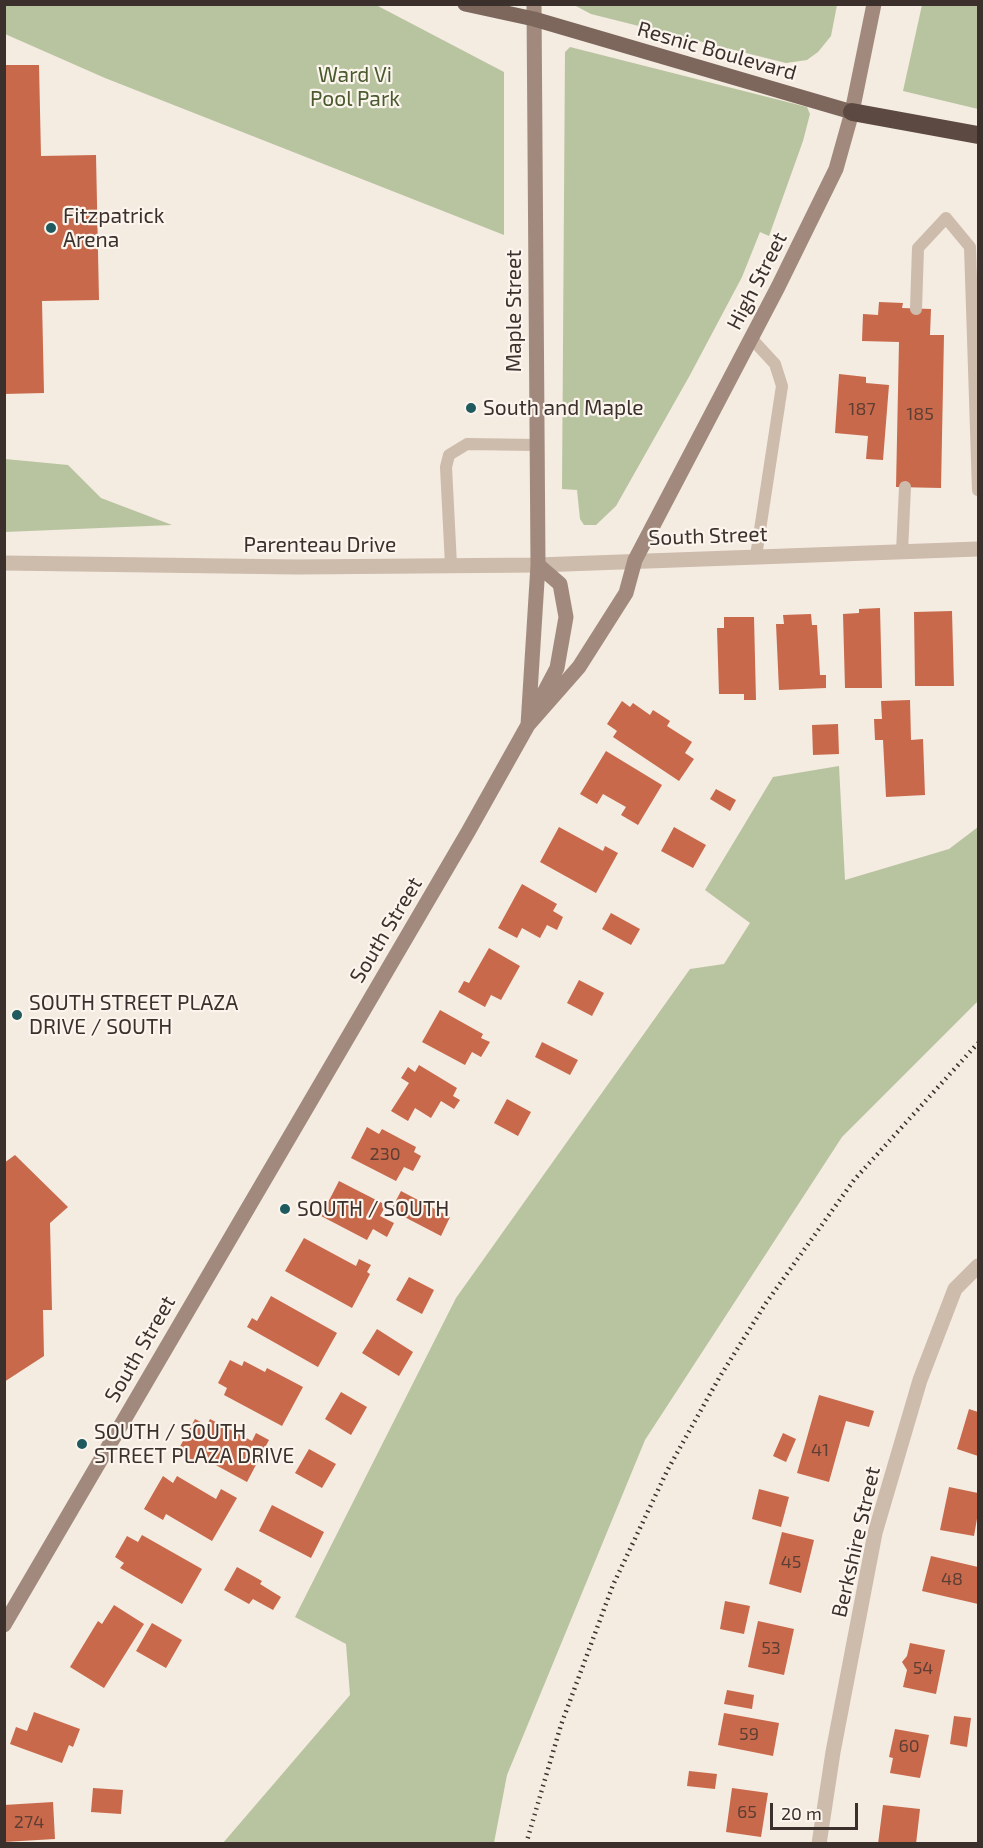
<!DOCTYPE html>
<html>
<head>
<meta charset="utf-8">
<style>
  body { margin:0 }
  #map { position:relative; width:983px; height:1848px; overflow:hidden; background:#f4ebe1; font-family:"Exo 2",sans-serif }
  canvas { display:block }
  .frame { position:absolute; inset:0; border:6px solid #3b302b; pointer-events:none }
  .scale { position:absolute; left:770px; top:1803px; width:88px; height:27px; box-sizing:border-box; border:3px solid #3b302b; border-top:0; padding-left:8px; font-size:18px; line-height:21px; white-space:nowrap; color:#3b302b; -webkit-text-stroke:4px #fbf5ee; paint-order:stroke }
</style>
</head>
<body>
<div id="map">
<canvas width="983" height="1848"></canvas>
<div class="frame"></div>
<div class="scale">20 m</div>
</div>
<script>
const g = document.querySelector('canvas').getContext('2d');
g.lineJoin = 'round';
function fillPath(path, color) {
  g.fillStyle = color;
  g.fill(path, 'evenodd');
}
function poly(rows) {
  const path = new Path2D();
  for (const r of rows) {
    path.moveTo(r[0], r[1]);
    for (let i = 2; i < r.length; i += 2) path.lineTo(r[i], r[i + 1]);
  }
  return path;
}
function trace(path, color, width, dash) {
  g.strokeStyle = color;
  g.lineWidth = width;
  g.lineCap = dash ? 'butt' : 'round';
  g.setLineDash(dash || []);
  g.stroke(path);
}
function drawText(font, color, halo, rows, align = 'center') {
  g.font = font + ' "Exo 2",sans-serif';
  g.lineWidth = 4.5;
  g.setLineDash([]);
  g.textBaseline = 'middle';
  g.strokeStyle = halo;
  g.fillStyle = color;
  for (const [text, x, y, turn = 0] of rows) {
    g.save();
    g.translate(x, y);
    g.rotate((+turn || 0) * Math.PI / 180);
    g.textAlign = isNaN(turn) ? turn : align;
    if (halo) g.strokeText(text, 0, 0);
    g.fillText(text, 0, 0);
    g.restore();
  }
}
fillPath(poly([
  [5,4,376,5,504,72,504,235,105,78,5,34],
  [574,5,837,5,831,36,818,52,807,60,786,63,591,14],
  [922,5,978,5,978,109,903,91],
  [570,47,807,107,810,114,803,141,769,236,760,232,742,277,690,375,616,506,596,525,584,525,580,519,577,490,562,489,565,52],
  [5,459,68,465,101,498,172,525,5,532],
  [839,766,845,880,949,849,978,827,978,1001,842,1137,645,1440,507,1775,494,1843,223,1843,350,1695,346,1644,295,1617,456,1298,690,969,724,964,750,923,705,890,773,777]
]), '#b8c4a0');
fillPath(poly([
  [4,65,39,65,41,156,96,155,99,300,42,301,44,393,4,394],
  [879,302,903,303,902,308,931,309,930,335,944,335,941,488,896,487,899,342,862,341,863,314,878,315],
  [839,374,866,377,866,383,889,385,883,460,866,459,868,436,835,433],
  [880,608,882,688,845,688,843,614,859,613,859,609],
  [952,611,954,686,915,686,914,612],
  [811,614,812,625,817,625,820,675,826,675,826,688,779,690,776,624,784,624,783,615],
  [724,617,754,617,756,700,744,700,744,694,719,694,717,628,724,628],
  [910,700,911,740,923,739,925,795,886,797,883,740,875,740,874,719,882,719,881,701],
  [622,701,630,707,633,703,650,715,653,710,670,721,667,726,692,742,685,753,694,759,679,781,613,737,617,731,607,724],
  [838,724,839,754,813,755,812,725],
  [606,751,662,785,638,825,621,815,626,807,603,794,597,804,580,794],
  [716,789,736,800,730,811,710,799],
  [559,827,603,851,605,846,618,853,596,893,540,862],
  [674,827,706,845,693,868,661,851],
  [522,884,557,904,553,911,563,917,557,930,547,925,540,938,522,928,517,938,498,928],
  [611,913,640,929,631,945,602,929],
  [489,948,520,966,501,1000,491,995,485,1007,458,992,464,981,469,983],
  [579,980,604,993,592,1016,567,1003],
  [440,1010,483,1034,481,1038,490,1042,481,1057,472,1052,465,1065,422,1042],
  [542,1042,578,1060,570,1075,535,1057],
  [419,1065,457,1088,453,1096,460,1100,454,1109,441,1101,431,1118,415,1108,408,1121,391,1111,409,1083,401,1078,408,1067,415,1072],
  [507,1099,531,1112,518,1136,494,1123],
  [367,1127,379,1134,382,1129,416,1147,414,1152,421,1156,413,1171,404,1167,396,1181,351,1158],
  [15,1155,68,1207,50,1223,52,1310,43,1310,44,1356,4,1382,4,1163],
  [339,1181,386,1205,380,1216,394,1223,387,1237,373,1229,367,1240,321,1216],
  [401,1191,450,1217,441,1236,391,1210],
  [304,1238,356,1266,359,1259,371,1265,367,1272,370,1274,352,1308,285,1271],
  [409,1277,434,1290,422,1314,396,1300],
  [271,1296,337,1333,318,1367,247,1327,252,1318,257,1321],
  [377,1329,413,1352,399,1376,362,1353],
  [230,1360,242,1366,244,1361,265,1372,267,1368,303,1387,282,1426,224,1395,227,1388,218,1383],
  [341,1392,367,1407,351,1435,325,1419],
  [819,1395,874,1411,869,1427,846,1421,829,1482,797,1473],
  [969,1409,978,1412,978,1456,957,1449],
  [195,1419,207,1425,210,1419,252,1441,256,1433,269,1440,247,1482,199,1456,196,1462,177,1452],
  [783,1433,796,1439,786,1462,773,1456],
  [309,1449,336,1464,322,1488,295,1473],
  [163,1476,173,1483,177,1476,216,1499,221,1489,237,1498,212,1541,166,1514,163,1520,144,1509],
  [949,1487,978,1493,978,1513,974,1536,940,1530],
  [759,1489,789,1497,781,1527,752,1519],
  [272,1505,324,1532,311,1558,259,1531],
  [782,1532,814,1540,801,1593,769,1584],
  [142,1535,202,1569,182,1604,120,1568,124,1563,115,1557,127,1536,138,1542],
  [931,1556,978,1567,978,1604,922,1591],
  [237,1567,262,1581,260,1584,281,1597,273,1610,253,1599,249,1604,224,1590],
  [725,1601,750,1606,744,1634,720,1629],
  [114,1605,144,1624,104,1688,70,1667,98,1621,102,1624],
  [758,1621,794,1629,784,1675,748,1667],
  [152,1623,182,1640,166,1668,136,1651],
  [910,1643,945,1650,936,1694,903,1687,907,1670,902,1662,907,1656],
  [727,1690,754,1695,752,1709,724,1704],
  [34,1712,80,1729,73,1747,69,1745,62,1763,10,1744,16,1727,27,1731],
  [724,1713,779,1723,773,1756,718,1745],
  [954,1716,971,1718,967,1747,950,1744],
  [895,1729,929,1735,920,1778,890,1773,893,1758,889,1757],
  [689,1771,717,1774,715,1789,687,1786],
  [93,1788,123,1790,121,1814,91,1812],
  [732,1788,768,1793,761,1837,726,1832],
  [53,1802,55,1839,4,1842,4,1805],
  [883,1805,920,1809,916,1844,878,1844]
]), '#c8694b');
trace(poly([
  [916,309,918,248,946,218,970,247,978,490],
  [751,338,775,364,782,386,756,556],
  [902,552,905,487],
  [451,565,446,467,449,455,467,444,536,445]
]), '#cdbbac', 12);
trace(poly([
  [4,563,297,567,538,565,978,549],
  [819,1844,833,1752,875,1533,920,1380,955,1289,978,1266]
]), '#cdbbac', 15);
trace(poly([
  [537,706,557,668,566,617,560,584,538,565],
  [528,725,538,565,534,4],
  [4,1625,468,832,528,725,579,667,626,593,635,560,778,287,836,169,852,112,874,4]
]), '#a18a7d', 15);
trace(poly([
  [465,4,534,19,852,112]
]), '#7d675c', 15);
trace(poly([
  [852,112,978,135]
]), '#5c4a42', 18);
trace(poly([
  [526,1844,561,1725,613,1585,668,1469,719,1378,766,1303,854,1180,978,1043]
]), '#3b302b', 4.5, [1.5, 4.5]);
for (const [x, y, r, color] of [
  [51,228,6,"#1f5a5e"],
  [471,408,6,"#1f5a5e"],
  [17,1015,6,"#1f5a5e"],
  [285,1209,6,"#1f5a5e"],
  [82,1444,6,"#1f5a5e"]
]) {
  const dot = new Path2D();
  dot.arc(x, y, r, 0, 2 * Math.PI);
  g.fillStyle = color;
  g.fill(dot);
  trace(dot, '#fbf5ee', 2);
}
drawText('18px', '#5e3e33', null, [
  ["187",862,409],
  ["185",920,414],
  ["230",385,1154],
  ["41",820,1450],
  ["45",791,1562],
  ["48",952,1579],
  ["53",771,1648],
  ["54",923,1668],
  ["59",749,1734],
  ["60",909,1746],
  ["65",747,1812],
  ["274",29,1822]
]);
drawText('21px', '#3b302b', '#fbf5ee', [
  ["Resnic Boulevard",717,51,16],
  ["High Street",757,281,-63],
  ["Maple Street",514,311,-90],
  ["South Street",708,536,-2],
  ["Parenteau Drive",320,545],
  ["South Street",386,930,-59],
  ["South Street",140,1349,-60],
  ["Berkshire Street",856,1542,-77]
]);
drawText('21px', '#4a5a2e', '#fbf5ee', [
  ["Ward Vi",355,75],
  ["Pool Park",355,99]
]);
drawText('21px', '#3b302b', '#fbf5ee', [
  ["Fitzpatrick",63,216],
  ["Arena",63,240],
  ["South and Maple",483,408],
  ["SOUTH STREET PLAZA",29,1003],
  ["DRIVE / SOUTH",29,1027],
  ["SOUTH / SOUTH",297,1209],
  ["SOUTH / SOUTH",94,1432],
  ["STREET PLAZA DRIVE",94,1456]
], 'left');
</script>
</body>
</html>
